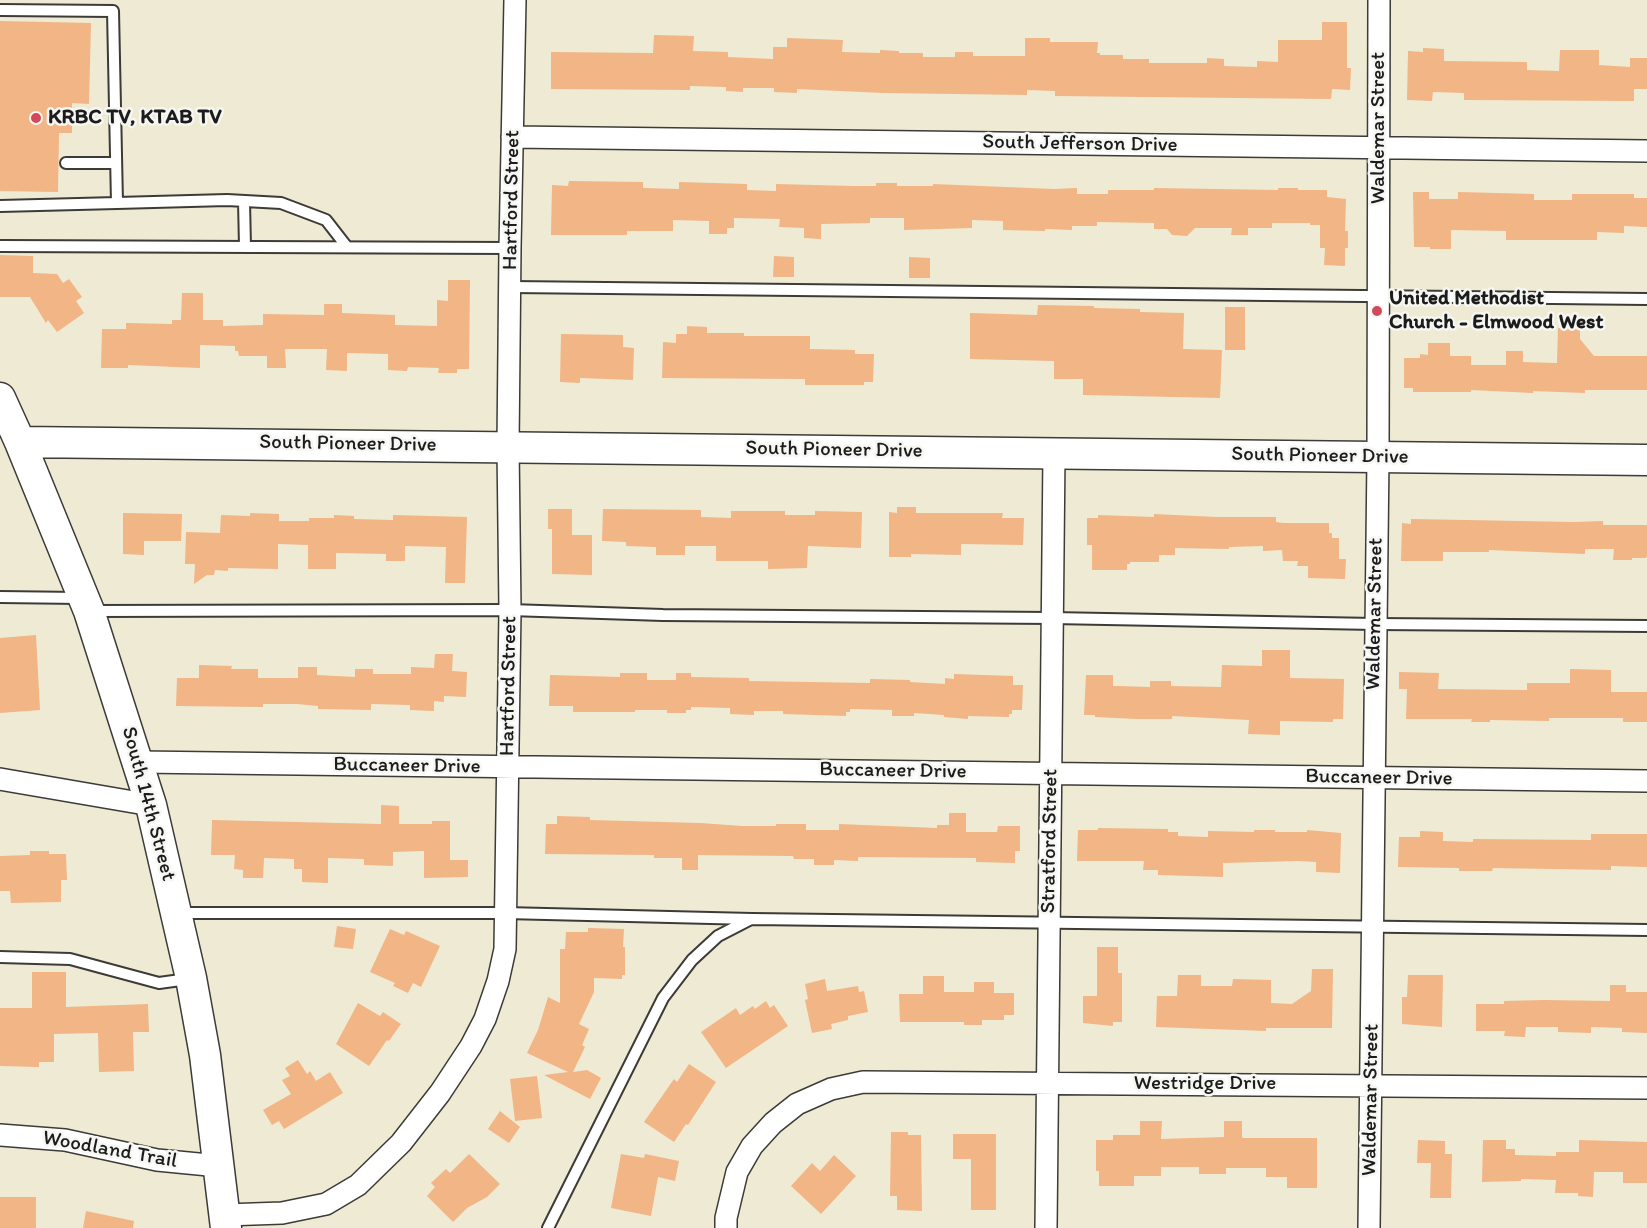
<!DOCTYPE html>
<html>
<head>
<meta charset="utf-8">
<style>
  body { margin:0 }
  canvas { display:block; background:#eeead3 }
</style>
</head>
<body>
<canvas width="1647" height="1228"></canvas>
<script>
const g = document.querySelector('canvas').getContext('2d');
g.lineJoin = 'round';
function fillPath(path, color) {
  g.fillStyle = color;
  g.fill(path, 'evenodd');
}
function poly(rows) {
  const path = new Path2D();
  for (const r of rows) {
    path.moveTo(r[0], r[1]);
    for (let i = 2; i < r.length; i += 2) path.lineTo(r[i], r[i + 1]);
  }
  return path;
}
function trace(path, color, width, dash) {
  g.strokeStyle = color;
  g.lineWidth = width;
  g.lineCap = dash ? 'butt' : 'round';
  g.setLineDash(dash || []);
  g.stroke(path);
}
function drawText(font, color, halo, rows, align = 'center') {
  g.font = font + ' Itim,sans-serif';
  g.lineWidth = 5;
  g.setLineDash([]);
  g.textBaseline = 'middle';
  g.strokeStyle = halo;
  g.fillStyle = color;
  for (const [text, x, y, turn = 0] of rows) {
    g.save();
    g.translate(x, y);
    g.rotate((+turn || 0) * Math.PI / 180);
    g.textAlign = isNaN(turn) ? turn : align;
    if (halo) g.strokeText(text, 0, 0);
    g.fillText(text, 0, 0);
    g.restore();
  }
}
fillPath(poly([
  [0,21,91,23,89,104,72,103,72,133,59,133,58,192,0,191],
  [1322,22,1347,22,1347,68,1351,68,1350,90,1332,89,1331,99,1055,96,1055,91,1027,90,1027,95,883,93,797,89,797,93,774,92,774,88,743,88,743,92,726,91,726,87,690,86,690,90,551,89,551,52,653,53,654,35,694,36,693,51,728,52,728,57,773,59,773,47,787,47,787,38,843,40,842,52,880,53,880,50,899,51,899,53,923,53,923,57,955,57,955,52,973,52,973,56,1025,56,1025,38,1050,38,1050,42,1098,42,1097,53,1100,53,1100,55,1123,55,1123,59,1149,59,1149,63,1207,63,1207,58,1224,59,1224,66,1257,67,1257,61,1278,62,1278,40,1322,40],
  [1423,48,1444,49,1444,61,1527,62,1527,70,1559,71,1560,50,1599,50,1599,65,1630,67,1630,58,1647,58,1647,89,1634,89,1634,101,1464,100,1464,93,1433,92,1432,101,1407,100,1408,51,1423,52],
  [569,181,643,182,643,188,679,189,679,182,747,184,747,190,776,191,776,184,853,186,876,186,876,183,897,183,897,186,933,186,933,184,1054,189,1077,188,1077,194,1108,194,1108,190,1154,190,1154,188,1278,190,1278,188,1298,188,1298,190,1327,190,1327,197,1346,199,1345,231,1348,231,1348,248,1345,248,1345,266,1324,265,1325,248,1320,248,1320,225,1310,225,1310,223,1272,223,1272,228,1248,228,1248,235,1231,235,1232,228,1195,228,1187,236,1172,235,1167,229,1154,229,1154,223,1097,222,1097,226,1072,226,1072,230,1045,229,1045,231,1003,230,1003,221,972,220,972,228,904,230,904,218,870,218,870,223,821,224,821,239,804,238,804,228,779,227,780,219,734,218,734,228,727,228,727,234,709,234,709,221,673,220,673,231,627,231,627,235,551,235,552,185,568,186],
  [1413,192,1429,192,1429,199,1458,199,1458,192,1534,194,1534,200,1572,200,1572,194,1634,194,1634,198,1647,198,1647,227,1624,226,1624,233,1597,232,1597,240,1506,240,1506,231,1451,230,1451,249,1430,249,1430,247,1414,247],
  [0,255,33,256,33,273,57,274,63,283,69,279,82,297,76,301,84,313,57,332,48,320,46,323,30,297,0,297],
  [774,256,794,257,794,277,773,277],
  [909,257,930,258,930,278,909,278],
  [448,280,470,280,469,369,457,369,457,373,438,373,439,368,408,367,407,371,388,370,388,354,347,353,347,371,326,370,327,349,285,349,286,368,267,368,267,356,239,356,238,351,235,351,235,346,200,345,200,368,128,365,128,368,101,368,102,329,126,329,126,323,172,324,172,320,181,320,182,293,203,293,203,320,223,320,223,326,263,325,263,314,324,315,324,304,342,304,342,313,395,315,395,325,437,326,437,300,448,301],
  [1038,305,1094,306,1094,308,1140,309,1140,312,1184,313,1183,349,1222,350,1220,398,1083,395,1083,379,1054,379,1054,361,970,359,970,313,1037,315],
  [1225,307,1245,307,1245,350,1225,350],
  [687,326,707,327,707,333,744,333,744,336,810,336,810,349,855,350,855,354,874,354,873,382,864,382,864,385,805,385,805,379,662,378,663,342,676,343,676,334,687,334],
  [1558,328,1580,329,1580,339,1594,356,1647,356,1647,390,1585,390,1585,393,1533,391,1533,393,1471,390,1471,392,1413,392,1413,388,1404,388,1404,358,1420,358,1420,354,1428,355,1428,343,1450,343,1450,356,1471,356,1471,365,1506,365,1506,351,1523,351,1523,362,1557,363],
  [561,334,623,335,623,347,634,348,633,380,580,378,580,383,560,382],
  [897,507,916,507,916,513,1003,513,1002,518,1024,518,1023,545,961,544,961,555,911,554,911,557,889,557,889,512,897,513],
  [548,509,572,509,572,535,592,535,592,575,552,574,552,529,548,529],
  [603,509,701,510,701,517,731,518,731,511,785,511,785,515,815,515,815,511,862,512,861,548,808,546,807,568,768,569,768,561,716,561,716,546,685,546,685,555,656,555,656,547,626,546,626,542,602,541],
  [123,513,182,514,181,541,144,541,144,555,123,554],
  [250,513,279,514,279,521,309,521,309,518,334,518,334,515,354,516,354,519,393,520,393,515,467,517,465,583,445,583,446,547,405,546,405,561,386,561,386,554,336,553,336,569,308,569,308,545,278,544,278,569,228,568,228,571,215,570,214,575,207,575,194,584,195,564,185,564,186,532,220,533,221,515,250,516],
  [1154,514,1217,517,1276,517,1276,522,1283,523,1329,523,1329,533,1332,533,1332,538,1339,538,1339,559,1346,559,1345,579,1308,578,1308,566,1297,566,1298,561,1283,561,1282,550,1263,551,1263,546,1229,547,1229,549,1175,548,1175,555,1159,555,1159,562,1130,562,1130,564,1127,564,1127,570,1092,570,1092,545,1087,545,1087,518,1098,518,1098,515,1154,517],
  [1411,519,1574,522,1603,521,1603,525,1647,525,1647,556,1646,558,1632,558,1632,560,1613,560,1614,549,1585,549,1585,554,1489,550,1489,552,1443,552,1443,561,1401,561,1402,523,1411,524],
  [36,635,40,710,0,713,0,638],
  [1262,650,1290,650,1290,678,1344,679,1343,719,1333,719,1333,722,1280,721,1280,735,1248,734,1249,720,1172,716,1172,719,1137,719,1095,717,1095,715,1084,715,1086,675,1113,675,1113,686,1118,686,1150,687,1150,681,1171,681,1171,686,1221,687,1222,665,1262,666],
  [435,654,453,654,452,671,467,672,466,697,444,696,444,702,434,701,434,711,410,710,410,705,371,704,371,710,318,709,318,706,297,704,263,704,263,707,176,706,177,678,199,678,199,665,232,666,231,669,258,669,258,678,298,678,298,667,317,667,317,675,355,677,355,669,373,669,373,674,411,674,411,667,434,668],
  [1570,669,1611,670,1611,692,1647,692,1647,722,1623,722,1623,718,1549,718,1549,721,1490,720,1490,722,1471,722,1472,719,1406,719,1407,689,1399,689,1399,672,1439,673,1438,689,1527,690,1527,683,1570,683],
  [620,673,647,673,647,680,676,680,676,673,691,673,691,677,749,678,749,681,870,683,870,679,910,680,910,682,945,684,945,678,954,679,954,674,1013,676,1013,685,1023,685,1022,710,1012,710,1012,714,1009,714,1009,717,968,716,968,719,944,717,944,715,914,713,914,716,892,716,892,710,850,709,850,712,846,712,846,716,783,714,783,711,754,711,754,715,730,714,730,708,691,707,691,710,686,710,686,713,667,713,667,710,635,710,635,712,573,712,573,706,549,706,550,675,620,677],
  [381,805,399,806,399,824,432,824,432,821,450,821,450,860,468,860,468,877,424,878,424,851,393,852,393,866,364,865,364,859,328,858,328,883,302,882,302,869,294,869,294,859,264,858,263,878,243,878,243,870,234,869,235,855,211,855,212,820,381,824],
  [949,813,966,813,966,832,997,832,998,826,1020,826,1020,851,1015,851,1015,863,976,862,976,858,858,857,858,861,834,860,834,865,814,865,814,859,794,859,793,856,698,855,698,870,682,870,682,858,654,858,654,855,545,854,546,824,557,824,557,816,590,817,590,820,700,823,742,826,776,826,776,824,806,824,806,830,839,830,839,824,937,828,937,825,949,825],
  [1098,828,1168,829,1168,832,1178,832,1178,836,1208,837,1208,831,1254,832,1254,830,1275,830,1275,832,1307,832,1307,830,1341,833,1340,873,1316,872,1316,862,1298,861,1223,863,1223,877,1158,875,1158,870,1143,870,1144,861,1077,861,1078,830,1098,830],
  [1420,831,1443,832,1443,841,1473,842,1473,839,1591,840,1591,834,1647,834,1647,867,1611,866,1611,870,1493,868,1492,871,1459,871,1459,868,1398,867,1399,837,1420,837],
  [30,851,49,851,49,854,66,854,67,880,61,880,61,902,11,903,10,891,0,891,0,856,30,855],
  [337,926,356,929,353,949,334,947],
  [588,928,624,929,623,947,625,947,625,975,622,975,622,979,594,978,594,992,579,1024,589,1029,582,1045,585,1047,573,1072,587,1070,601,1078,590,1099,544,1075,568,1072,527,1053,538,1030,548,997,560,1003,560,949,565,949,566,932,588,932],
  [390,929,404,935,406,931,440,946,421,987,413,983,408,993,393,986,395,983,370,972],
  [1097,947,1118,947,1118,973,1122,973,1122,1022,1113,1022,1113,1026,1083,1023,1083,996,1097,996],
  [1312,969,1333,969,1332,1028,1266,1028,1266,1031,1156,1027,1157,996,1177,996,1178,975,1201,975,1201,986,1232,986,1233,979,1271,980,1271,1003,1292,1004,1311,991],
  [32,972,66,972,66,1007,148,1004,149,1032,133,1032,134,1071,99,1072,98,1033,54,1034,54,1062,39,1062,39,1067,0,1066,0,1008,32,1008],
  [1408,975,1443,975,1442,1027,1402,1024,1402,997,1407,997],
  [923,976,944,976,944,992,974,992,974,982,994,982,994,993,1014,993,1014,1015,1004,1015,1004,1020,982,1020,982,1025,964,1025,964,1022,900,1022,899,994,923,994],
  [825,979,827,991,858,986,859,992,864,991,868,1012,848,1016,848,1020,831,1024,832,1029,812,1033,805,1000,808,999,805,984],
  [1610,985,1626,985,1626,992,1647,992,1647,1033,1622,1032,1622,1028,1591,1027,1591,1033,1558,1032,1558,1027,1526,1027,1525,1037,1504,1036,1505,1031,1476,1031,1476,1004,1504,1004,1504,1001,1544,1000,1610,1001],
  [766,1001,770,1008,774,1005,788,1026,726,1068,701,1032,736,1008,740,1015,753,1006,755,1009],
  [358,1003,380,1016,383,1012,401,1024,389,1041,387,1040,369,1066,336,1044],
  [298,1060,307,1074,310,1071,316,1081,330,1072,343,1093,284,1129,279,1121,272,1125,263,1110,291,1094,282,1080,290,1076,285,1068],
  [689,1064,716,1082,688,1125,686,1124,674,1142,644,1122,674,1079,677,1082],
  [537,1076,542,1118,515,1121,510,1079],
  [500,1111,520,1127,509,1143,488,1129],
  [1140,1121,1162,1121,1161,1139,1224,1137,1224,1121,1242,1121,1242,1137,1243,1138,1317,1138,1317,1188,1287,1188,1287,1177,1266,1177,1266,1168,1226,1168,1226,1174,1199,1174,1199,1167,1161,1167,1161,1176,1134,1176,1134,1186,1099,1186,1099,1171,1096,1171,1096,1140,1113,1140,1113,1135,1140,1135],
  [891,1132,908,1132,908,1135,921,1135,922,1211,897,1210,897,1196,890,1196],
  [953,1134,996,1134,996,1210,971,1210,971,1159,953,1159],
  [1418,1140,1445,1141,1445,1154,1452,1154,1451,1198,1430,1198,1431,1163,1417,1163],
  [1483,1140,1506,1140,1506,1149,1515,1149,1515,1155,1556,1156,1556,1152,1579,1152,1579,1140,1647,1142,1647,1183,1623,1183,1623,1172,1594,1172,1593,1197,1578,1196,1578,1193,1555,1193,1556,1180,1521,1179,1521,1181,1482,1182],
  [469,1154,500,1184,487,1197,467,1208,453,1222,427,1196,435,1187,431,1183,446,1169,450,1173],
  [621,1154,644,1158,645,1154,679,1161,675,1181,658,1177,651,1216,611,1208],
  [834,1155,856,1176,821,1214,791,1186,812,1163,820,1171],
  [0,1197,36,1197,36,1228,0,1228],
  [86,1211,134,1221,133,1228,83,1228]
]), '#f2b585');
const lane = poly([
  [0,10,113,11,117,203,0,206],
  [66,163,116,163],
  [244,201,245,247],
  [117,203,227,200,281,203,326,220,347,247],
  [0,246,510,248],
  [511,287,1647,299],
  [0,597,80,598],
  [92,611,510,610,663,615,1052,618,1375,624,1647,626],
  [177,913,505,913,752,919,1647,930],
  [0,957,70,959,159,983,188,979],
  [548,1228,663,998,692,960,718,936,751,919]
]);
const street = poly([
  [512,137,1647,151],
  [139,762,1647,781],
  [0,779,151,805],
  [0,1135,65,1140,157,1160,219,1166],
  [225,1215,282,1213,326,1204,358,1185,401,1143,440,1093,471,1046,485,1019,498,981,505,949,510,610,508,446,510,248,515,0],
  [726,1228,726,1218,737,1172,752,1146,773,1123,797,1104,831,1089,863,1082,1647,1088],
  [1046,1228,1054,454],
  [1369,1228,1378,457,1379,0]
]);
const secondary = poly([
  [0,398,20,442,89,611,151,805,191,978,205,1055,226,1228],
  [20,442,1647,460]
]);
trace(lane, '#3c3b37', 14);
trace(street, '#3c3b37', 24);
trace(secondary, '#3c3b37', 33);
trace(lane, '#fff', 10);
trace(street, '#fff', 21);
trace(secondary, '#fff', 30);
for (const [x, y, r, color] of [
  [36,118,6,"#d1495b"],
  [1377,311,6,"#d1495b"]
]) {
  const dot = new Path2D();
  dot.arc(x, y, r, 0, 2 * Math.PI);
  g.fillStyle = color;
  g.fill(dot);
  trace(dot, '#f6f6f2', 2);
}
drawText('bold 21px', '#1c1c1c', '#f6f6f2', [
  ["KRBC TV, KTAB TV",48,118],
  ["United Methodist",1389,299],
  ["Church - Elmwood West",1389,323]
], 'left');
drawText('21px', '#1c1c1c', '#f6f6f2', [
  ["Waldemar Street",1379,128,-90],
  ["South Jefferson Drive",1080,144,1],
  ["Hartford Street",512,200,-89],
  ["South Pioneer Drive",348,444,1],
  ["South Pioneer Drive",834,450,1],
  ["South Pioneer Drive",1320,456,1],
  ["Waldemar Street",1375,614,-89],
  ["Hartford Street",509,686,-89],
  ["Buccaneer Drive",407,766,1],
  ["Buccaneer Drive",893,771,1],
  ["Buccaneer Drive",1379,778,1],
  ["South 14th Street",148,804,75],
  ["Stratford Street",1050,841,-89],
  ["Westridge Drive",1205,1084],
  ["Waldemar Street",1371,1100,-89],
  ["Woodland Trail",110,1150,10]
]);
</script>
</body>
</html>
